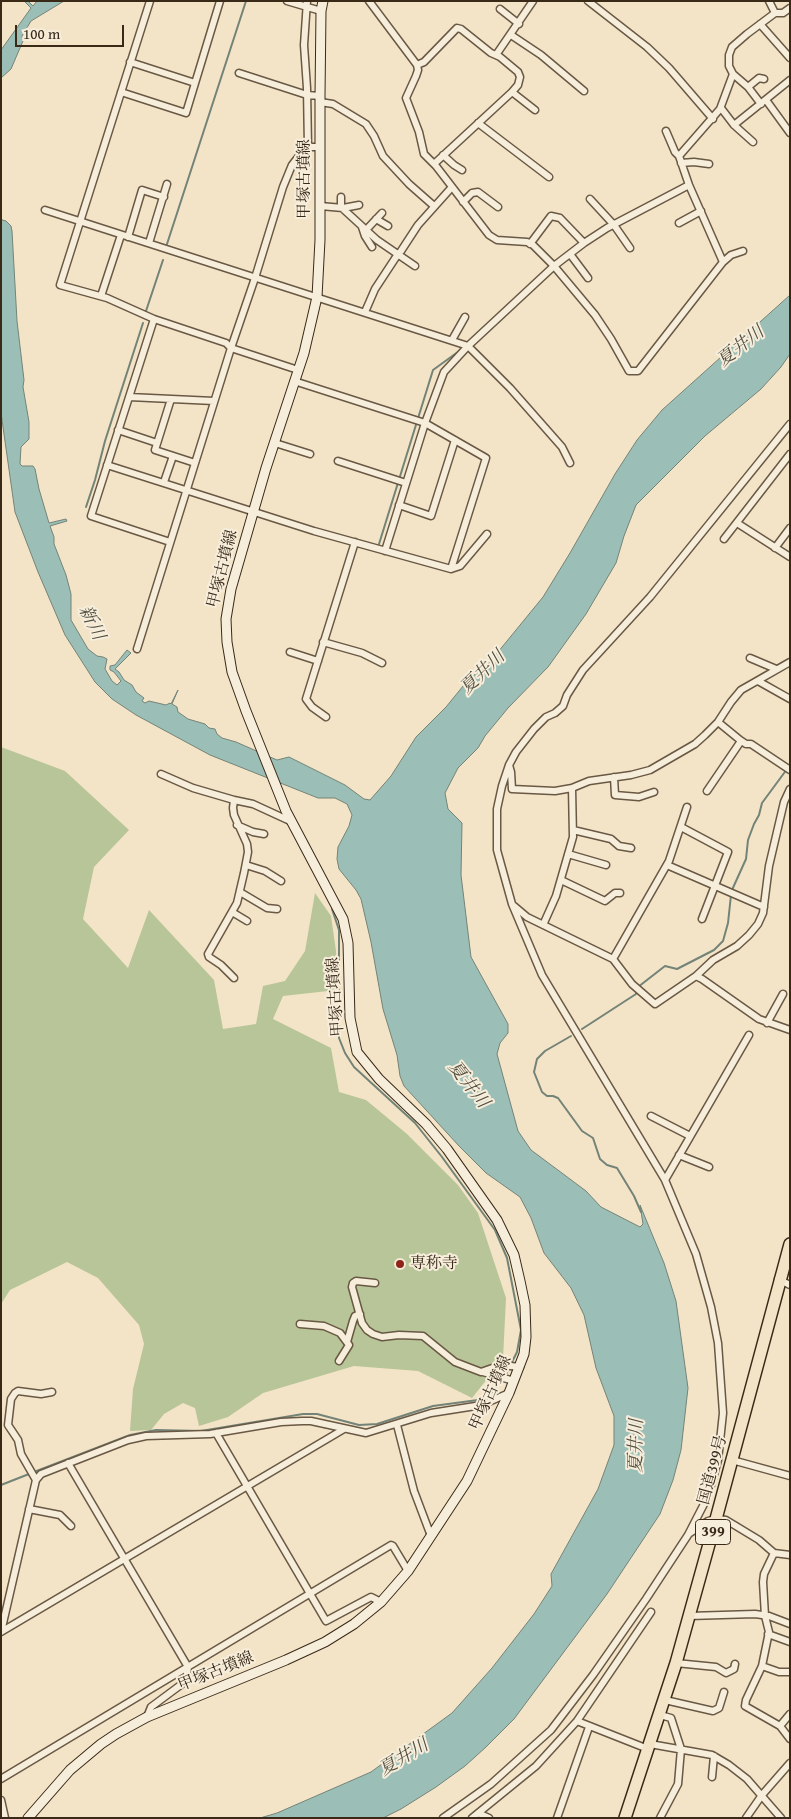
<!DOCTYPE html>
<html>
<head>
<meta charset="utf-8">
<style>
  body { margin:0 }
  #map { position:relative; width:791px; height:1819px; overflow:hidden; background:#f3e4c7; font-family:"Gentium Book Plus",serif }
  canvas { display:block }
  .frame { position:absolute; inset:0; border:2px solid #392a18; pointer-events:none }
  .scale { position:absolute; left:15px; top:25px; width:109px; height:22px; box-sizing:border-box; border:2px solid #392a18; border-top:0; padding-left:6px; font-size:15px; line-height:18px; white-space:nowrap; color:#392a18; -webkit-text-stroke:4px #f7eddb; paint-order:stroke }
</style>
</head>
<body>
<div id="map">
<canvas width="791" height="1819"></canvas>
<div class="frame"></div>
<div class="scale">100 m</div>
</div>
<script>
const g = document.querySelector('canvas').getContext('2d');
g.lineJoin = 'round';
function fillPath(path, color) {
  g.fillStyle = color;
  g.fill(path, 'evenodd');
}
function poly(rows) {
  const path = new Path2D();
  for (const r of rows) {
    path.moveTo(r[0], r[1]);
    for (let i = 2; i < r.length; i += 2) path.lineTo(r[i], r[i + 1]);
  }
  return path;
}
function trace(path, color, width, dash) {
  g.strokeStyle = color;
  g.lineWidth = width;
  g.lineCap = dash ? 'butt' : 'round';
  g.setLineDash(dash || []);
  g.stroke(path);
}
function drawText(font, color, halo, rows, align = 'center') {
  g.font = font + ' "Gentium Book Plus","Noto Serif JP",serif';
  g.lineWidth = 4;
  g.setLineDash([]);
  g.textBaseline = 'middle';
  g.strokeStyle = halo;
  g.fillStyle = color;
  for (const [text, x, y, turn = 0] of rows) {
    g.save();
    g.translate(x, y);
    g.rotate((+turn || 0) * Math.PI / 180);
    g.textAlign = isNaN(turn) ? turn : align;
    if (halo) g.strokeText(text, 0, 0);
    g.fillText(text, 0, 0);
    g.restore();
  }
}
fillPath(poly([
  [1,747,65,771,129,830,94,867,83,919,128,968,149,910,214,980,223,1029,256,1024,263,986,285,981,305,951,315,893,331,916,336,951,337,990,283,996,273,1019,331,1048,339,1092,366,1100,407,1134,458,1185,478,1213,506,1298,503,1359,472,1398,418,1371,354,1366,263,1393,228,1417,199,1426,195,1408,183,1403,164,1414,151,1430,130,1431,133,1389,144,1344,139,1325,98,1278,67,1262,10,1290,1,1304]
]), '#b7c598');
const water = poly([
  [24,1,28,1,33,6,37,1,64,1,31,21,22,36,23,41,11,69,1,78,1,50,31,8,24,1],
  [1,217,2,220,6,221,11,226,12,231,17,321,24,380,23,387,29,422,29,439,21,447,20,464,22,466,33,466,35,469,39,489,49,523,66,519,67,521,50,526,54,537,54,544,66,575,71,594,71,620,88,649,97,656,103,657,107,659,105,669,112,681,117,685,121,681,114,672,110,670,110,666,115,665,127,650,131,653,115,669,119,672,124,680,132,685,136,692,144,698,142,701,145,703,149,701,166,705,170,703,171,704,178,690,172,704,177,707,178,712,188,719,205,724,209,728,215,729,217,734,222,738,236,742,277,760,289,757,345,785,364,799,370,800,391,776,416,737,446,707,468,680,489,663,543,597,570,553,615,474,637,440,662,410,790,295,790,354,781,367,761,389,705,436,636,505,624,536,616,563,586,614,548,667,508,708,485,736,478,748,458,768,445,793,448,809,462,823,461,875,471,957,508,1024,508,1033,500,1043,497,1054,518,1131,531,1150,586,1191,601,1207,640,1227,643,1224,640,1205,664,1263,676,1301,688,1388,681,1450,673,1480,660,1514,607,1594,514,1719,486,1747,465,1766,436,1787,401,1809,383,1818,260,1818,277,1813,371,1772,452,1713,492,1668,534,1614,552,1586,551,1574,598,1489,614,1445,614,1416,596,1368,584,1315,571,1288,544,1253,531,1218,520,1197,486,1173,459,1146,404,1086,400,1076,397,1055,383,1009,371,942,361,899,356,890,339,869,337,859,338,847,349,826,352,815,347,804,335,798,318,798,210,755,136,715,112,699,95,682,65,635,38,572,15,512,1,413,1,217]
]);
fillPath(water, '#9bbeb7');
trace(water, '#748377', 1);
trace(poly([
  [167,244,246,1],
  [146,311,163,260],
  [86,507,95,480,105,441,143,323],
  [379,544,433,370,462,349],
  [732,890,746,859,748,840,754,824,759,815,762,803,790,765],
  [332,909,339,930,339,1038,345,1053,354,1067,415,1123,442,1157,495,1230,507,1258,521,1330,517,1352,505,1376],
  [638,987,665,966,677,969,714,950,723,941,728,923,731,895],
  [582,1029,636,994,636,991],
  [571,1036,545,1051,537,1059,534,1072,542,1092,547,1096,553,1096,558,1098,582,1131,593,1138,600,1159,607,1165,617,1168,634,1196,641,1212],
  [34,1472,130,1435,156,1430,201,1431,303,1414,317,1414,359,1425,377,1424,433,1406,478,1400,491,1393,502,1380],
  [1,1485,29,1474]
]), '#748377', 2);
const minor = poly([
  [150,1,60,285,107,298,154,319,226,343,231,348,298,370],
  [287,1,321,11],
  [307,1,304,45,307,88,308,148],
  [369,1,417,65,418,70,416,76,406,98,419,132,424,154,436,166,489,235,497,240,527,242,532,244,554,266,595,315,611,339,629,371,638,371,723,262,731,255,743,251],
  [588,1,647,47,669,68,713,119],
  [769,1,775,13],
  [500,9,519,24],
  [760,24,790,58],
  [511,35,541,55,584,91],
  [496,55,533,1],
  [130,62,195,83],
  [417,65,424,62,457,28,461,29,491,53,500,57,518,72,520,77,518,85,512,92,434,164],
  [239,73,307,95,320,96],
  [733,74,748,87,761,104],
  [748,87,759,78,764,79],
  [121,92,186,113,220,1],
  [512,92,535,110],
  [766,100,790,133],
  [320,102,333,104,366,124,374,136,383,156,409,184,434,206],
  [721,108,734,125,753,142],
  [478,123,549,177],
  [734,125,790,80],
  [666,131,675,152,679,156],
  [443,155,454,165,462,170],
  [681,163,694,162,709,164],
  [341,197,341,207,377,240,415,266],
  [590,199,614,225,630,248],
  [463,202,472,193,478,192,498,207],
  [320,206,343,208,359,205],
  [45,210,468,346,510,388,562,447,570,463],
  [376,219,388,226],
  [679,223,701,211],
  [362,227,365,236,372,247],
  [366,230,382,213],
  [128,237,142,190,164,197],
  [149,243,167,184],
  [530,244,551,216,560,218,584,243],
  [570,254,588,278],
  [723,262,689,185,679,156,720,109,733,74,729,66,729,55,732,47,747,34,775,13,783,13,790,8],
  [101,296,121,235],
  [365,312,375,289,398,254,401,251,418,225,452,187],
  [154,319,91,516,170,542],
  [452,340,465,317],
  [129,397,214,401],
  [171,399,155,450,195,463],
  [118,430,157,443],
  [275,443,310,454],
  [338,461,406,483],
  [107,465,314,531,451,569,486,458,425,423,294,381],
  [164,482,173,456],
  [399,505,431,516,455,440],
  [737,523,790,557],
  [724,539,790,454],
  [775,548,790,528],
  [385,551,425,423,444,372,468,346,554,266,584,243,607,228,689,185],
  [451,569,460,566,487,534],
  [323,642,362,653,382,663],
  [137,649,231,348,255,278,283,187,292,165,302,152,310,147,320,147],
  [290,652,318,661],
  [750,658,776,669],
  [758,681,790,699],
  [326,717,312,707,306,699,355,542],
  [718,722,740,740,746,744,751,744,790,770],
  [509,765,511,772,512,789,555,791,572,788,589,781,631,775,650,770,695,744,705,735,718,722,731,702,741,690,790,662],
  [161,774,193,788,234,800,253,804,290,821],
  [614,777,615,795,639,797,654,792],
  [707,791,741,741],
  [234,800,233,808,234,815,247,844,248,852,244,873,237,903,208,954,209,957,221,965,234,978],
  [237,825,253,832,264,834],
  [681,827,728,852,702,919],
  [573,830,611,839,619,846,631,848],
  [568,854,606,865],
  [246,865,265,871,281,881],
  [667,865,764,907],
  [561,880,605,901,615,893,620,893],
  [240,892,267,908,277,909],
  [514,906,527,917,613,959,632,984,655,1004,696,976,702,979,759,1019,790,1030],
  [232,912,247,921],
  [543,925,556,896,573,837,572,788],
  [613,959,669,861,687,807],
  [696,976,713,960,737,946,749,935,758,924,763,913,769,866,784,802,790,789],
  [767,1023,783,994],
  [651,1116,690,1136],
  [679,1155,709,1167],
  [665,1180,749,1035],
  [778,1279,790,1285],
  [375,1283,356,1281,353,1283,352,1287,362,1323,367,1330,373,1334,382,1337,399,1335,423,1336,455,1362,481,1372,501,1365,520,1367],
  [300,1324,324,1326,340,1333,349,1345,339,1361],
  [347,1342,353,1321,355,1316,360,1314],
  [483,1372,514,1381],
  [397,1425,414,1491,431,1536],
  [216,1433,326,1621,371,1597,381,1602],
  [732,1460,790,1476],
  [68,1463,188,1667,186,1681,151,1707,147,1717],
  [36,1480,21,1454,18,1440,8,1425,11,1399,15,1393,18,1391,41,1394,52,1392],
  [29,1509,60,1515,71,1526],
  [690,1533,708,1521,716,1519,726,1520,759,1540,774,1553,790,1555],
  [774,1553,764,1574,763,1582,765,1616,769,1632,762,1666,746,1700,745,1706,780,1726,790,1739],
  [689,1616,755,1614,769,1616,790,1624],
  [1,1632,36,1480,41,1474,128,1440,146,1436,210,1434,281,1422,302,1421,311,1421,366,1433,431,1413,482,1405,509,1393],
  [1,1632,344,1429],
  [768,1634,790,1642],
  [676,1663,716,1667,726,1673,734,1669,735,1664],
  [762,1666,779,1672,790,1672],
  [665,1700,713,1711,719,1708,724,1692],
  [660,1715,671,1718,681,1749,678,1784,660,1818],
  [577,1721,648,1749],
  [780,1726,790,1714],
  [650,1744,712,1755,729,1765,747,1779,781,1818],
  [712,1777,714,1756],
  [1,1779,391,1545,393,1546,408,1571],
  [1,1800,5,1818],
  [478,1813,489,1818],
  [443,1818,491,1784,551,1730,593,1675,646,1599,688,1535,704,1504,711,1485,718,1460,723,1413,718,1343,711,1307,696,1254,665,1180,542,975,512,904,497,850,497,809,502,786,509,765,516,752,534,729,546,717,555,713,563,706,567,695,583,670,650,597,790,424],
  [472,1818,536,1766,577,1721,651,1612],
  [557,1818,589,1727],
  [746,1818,762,1795,790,1763]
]);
const secondary = poly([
  [28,1818,70,1770,101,1744,116,1734,147,1717,286,1660,325,1642,354,1624,381,1602,408,1571,467,1481,509,1393,524,1354,526,1337,525,1305,520,1281,514,1255,497,1220,447,1149,426,1124,379,1079,357,1052,350,1018,348,943,343,919,286,811,246,711,232,672,227,642,226,619,231,589,266,468,304,353,317,297,320,240,320,96,321,11,323,1]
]);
const trunk = poly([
  [625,1818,676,1663,716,1519,790,1244]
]);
trace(minor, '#685844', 9);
trace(secondary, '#392a18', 11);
trace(trunk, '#392a18', 14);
trace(minor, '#f7eddb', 6);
trace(secondary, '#f7eddb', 9);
trace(trunk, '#f3e4c7', 11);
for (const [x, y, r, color] of [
  [400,1264,5,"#8f2418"]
]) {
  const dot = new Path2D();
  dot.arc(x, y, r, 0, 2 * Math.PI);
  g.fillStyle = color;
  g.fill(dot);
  trace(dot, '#f7eddb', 2);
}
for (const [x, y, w] of [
  [713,1532,35]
]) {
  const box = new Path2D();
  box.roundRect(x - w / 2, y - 12.5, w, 25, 4);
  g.fillStyle = '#f7eddb';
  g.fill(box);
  trace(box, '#392a18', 1);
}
drawText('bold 15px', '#392a18', null, [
  ["399",713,1532]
]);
drawText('16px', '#392a18', '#f7eddb', [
  ["甲塚古墳線",305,179,-90],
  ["甲塚古墳線",223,569,-76],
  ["甲塚古墳線",336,997,-94],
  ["甲塚古墳線",491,1393,-66],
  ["国道399号",713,1470,-75],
  ["甲塚古墳線",216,1672,-22]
]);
drawText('16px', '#392a18', '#f7eddb', [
  ["専称寺",410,1264]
], 'left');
drawText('italic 18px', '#524f40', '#f7eddb', [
  ["夏井川",741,347,-38],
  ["新川",91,623,64],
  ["夏井川",483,673,-44],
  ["夏井川",468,1085,52],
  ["夏井川",637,1446,-89],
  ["夏井川",404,1758,-31]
]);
</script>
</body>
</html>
